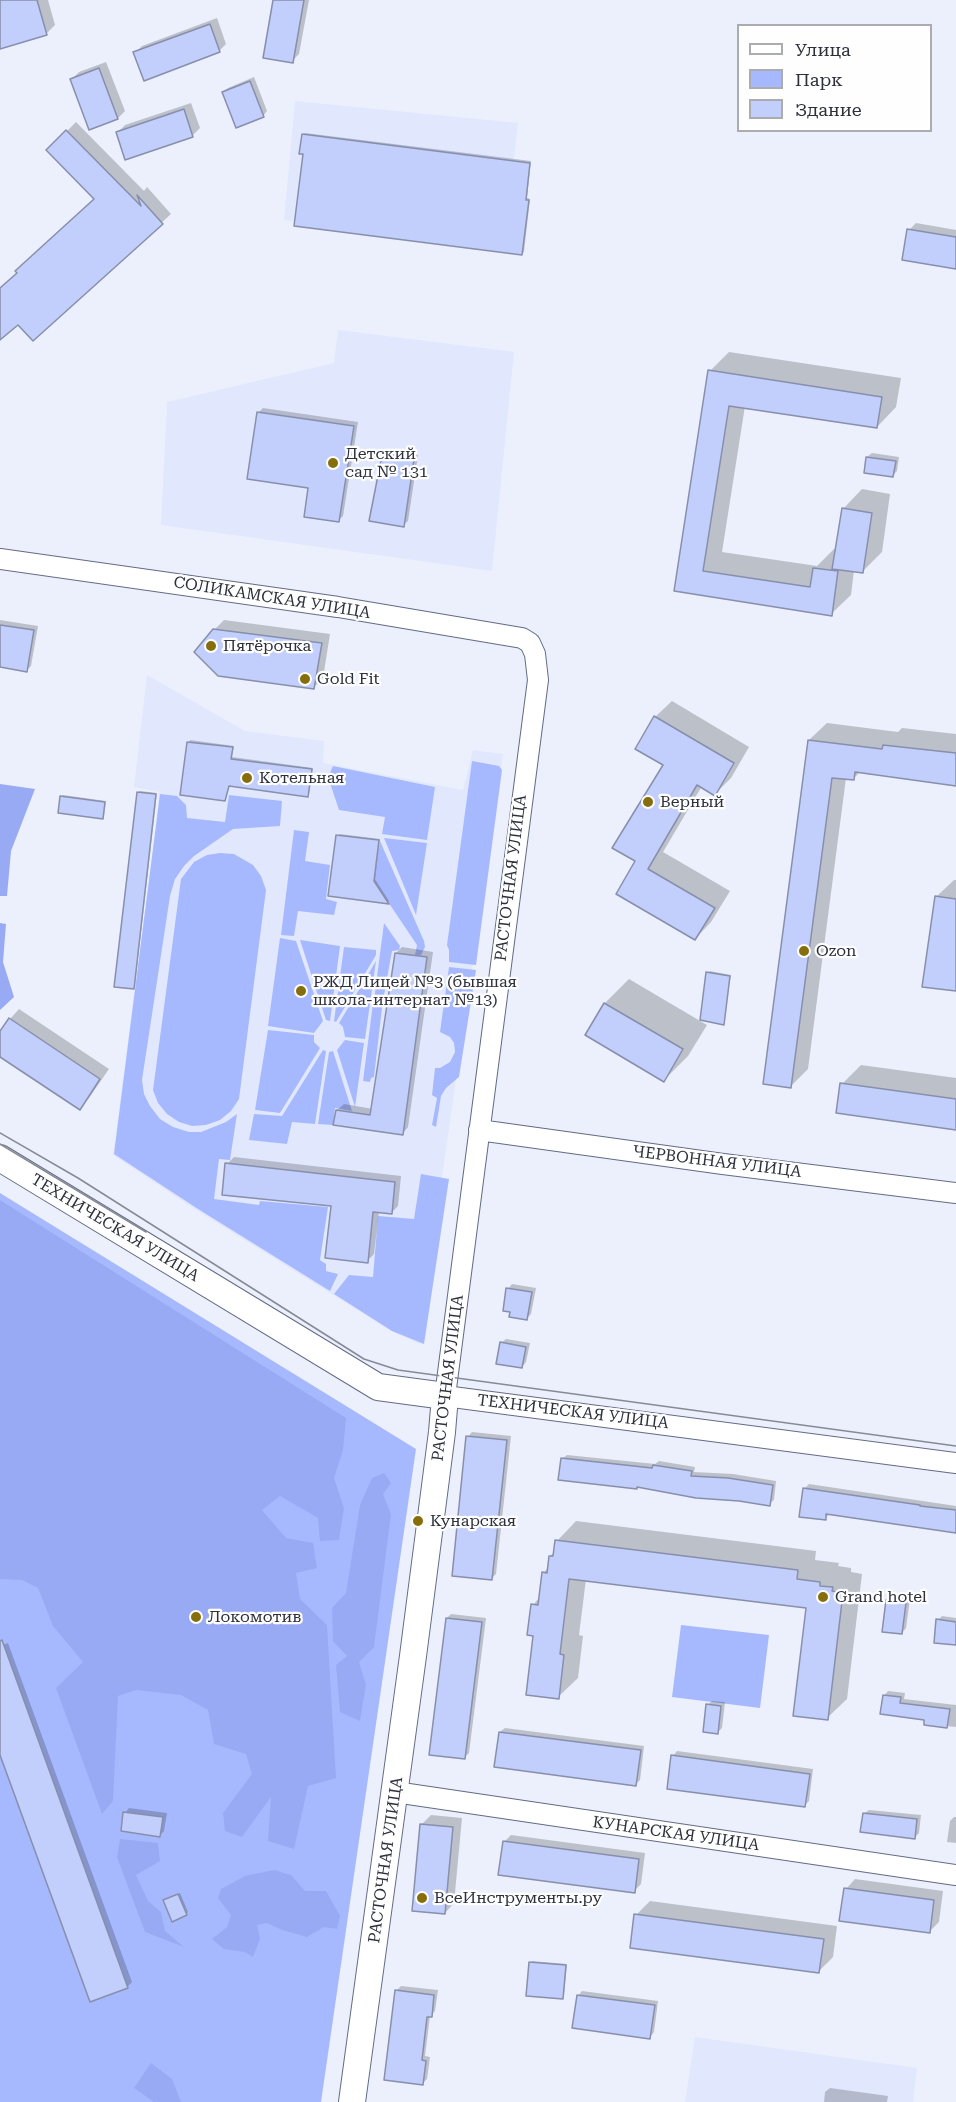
<!DOCTYPE html>
<html>
<head>
<meta charset="utf-8">
<style>
  body { margin:0 }
  #map { position:relative; width:956px; height:2102px; overflow:hidden; background:#ecf0fc; font-family:"Roboto Serif",serif }
  canvas { display:block }
  .legend { position:absolute; left:737px; top:24px; width:195px; height:108px; box-sizing:border-box; background:#fefefe; border:2px solid #aaacb0; margin:0; padding:8px 10px; list-style:none; font-size:18px; color:#2d303b }
  .legend li { display:flex; align-items:center; gap:12px; height:30px }
  .legend b { width:30px; border:2px solid #aaacb0 }
</style>
</head>
<body>
<div id="map">
<canvas width="956" height="2102"></canvas>
<ul class="legend">
<li><b style="height:8px;background:#fff"></b>Улица</li>
<li><b style="height:16px;background:#a7b9fe"></b>Парк</li>
<li><b style="height:16px;background:#c2cefc"></b>Здание</li>
</ul>
</div>
<script>
const g = document.querySelector('canvas').getContext('2d');
g.lineJoin = 'round';
function fillPath(path, color) {
  g.fillStyle = color;
  g.fill(path, 'evenodd');
}
function poly(rows) {
  const path = new Path2D();
  for (const r of rows) {
    path.moveTo(r[0], r[1]);
    for (let i = 2; i < r.length; i += 2) path.lineTo(r[i], r[i + 1]);
  }
  return path;
}
function trace(path, color, width, dash) {
  g.strokeStyle = color;
  g.lineWidth = width;
  g.lineCap = dash ? 'butt' : 'round';
  g.setLineDash(dash || []);
  g.stroke(path);
}
function drawText(font, color, halo, rows, align = 'center') {
  g.font = font + ' "Roboto Serif",serif';
  g.lineWidth = 4.5;
  g.setLineDash([]);
  g.textBaseline = 'middle';
  g.strokeStyle = halo;
  g.fillStyle = color;
  for (const [text, x, y, turn = 0] of rows) {
    g.save();
    g.translate(x, y);
    g.rotate((+turn || 0) * Math.PI / 180);
    g.textAlign = isNaN(turn) ? turn : align;
    if (halo) g.strokeText(text, 0, 0);
    g.fillText(text, 0, 0);
    g.restore();
  }
}
fillPath(poly([
  [295,101,518,123,504,243,284,220],
  [338,330,514,352,492,571,161,525,167,402,334,363],
  [147,675,245,731,324,741,323,763,463,790,473,750,503,754,443,1170,420,1344,391,1331,193,1208,113,1155,156,827,159,792,134,787],
  [695,2037,917,2068,913,2102,685,2102]
]), '#e1e8fe');
fillPath(poly([
  [472,761,499,766,502,770,476,965,449,962,449,950,447,945],
  [333,766,435,787,427,840,382,834,385,817,339,810,328,777],
  [160,794,177,796,186,805,187,818,225,822,229,795,282,801,280,826,233,829,194,856,184,866,175,879,170,896,142,1080,144,1094,150,1106,160,1119,173,1127,189,1132,201,1132,226,1122,237,1114,230,1160,219,1159,214,1199,259,1205,260,1201,328,1207,320,1260,326,1264,326,1271,338,1274,330,1291,198,1209,114,1154],
  [294,830,309,832,305,861,330,865,326,899,337,902,334,915,298,911,294,936,281,935],
  [384,838,427,843,416,915],
  [380,841,424,941,425,947,421,955,415,955,417,945,374,881],
  [220,853,234,854,253,865,261,876,266,890,239,1099,231,1111,220,1120,206,1125,192,1126,179,1122,167,1114,158,1103,153,1090,181,879,194,862,207,855],
  [384,923,400,946,399,950,392,951,384,995,381,1000,374,1000],
  [280,938,296,941,323,1021,314,1033,268,1026],
  [300,940,340,946,330,1021,326,1020],
  [344,947,376,950,376,955,336,1022,334,1021],
  [376,961,365,1039,345,1037,343,1027,339,1023],
  [449,967,476,970,459,1077,446,1088,441,1096,436,1127,432,1125,437,1098,432,1095,435,1068,440,1068,450,1062,455,1052,454,1043,450,1037,440,1032],
  [373,1003,381,1003,382,1008,374,1077,371,1078,370,1082,363,1081],
  [268,1030,314,1035,314,1042,320,1048,280,1113,255,1110],
  [345,1040,364,1043,355,1107,337,1050],
  [323,1050,326,1051,315,1124,292,1122,287,1144,249,1140,254,1114,282,1116],
  [333,1051,352,1111,335,1108,333,1125,318,1124,329,1052],
  [421,1174,449,1179,424,1344,392,1331,334,1294,349,1275,373,1277,378,1216,414,1219],
  [0,1193,416,1449,321,2102,0,2102],
  [681,1625,769,1635,760,1708,672,1697]
]), '#a7b9fe');
fillPath(poly([
  [0,784,35,789,11,851,7,896,0,896],
  [0,923,6,924,3,962,14,997,0,1010],
  [0,1200,346,1418,343,1450,334,1478,344,1508,339,1540,320,1541,318,1518,280,1496,262,1510,286,1538,313,1543,317,1568,296,1573,300,1599,327,1625,336,1778,308,1786,294,1849,268,1841,271,1797,242,1837,225,1831,223,1813,252,1774,246,1754,214,1744,208,1710,181,1695,136,1690,118,1696,113,1801,102,1814,56,1688,83,1662,53,1626,38,1588,22,1580,0,1579],
  [384,1473,391,1483,383,1494,391,1514,374,1647,359,1662,366,1685,360,1721,340,1712,336,1665,347,1656,333,1641,332,1608,346,1593,360,1505,372,1478],
  [120,1839,158,1843,160,1861,136,1875,148,1901,161,1912,165,1931,184,1947,145,1932,117,1857],
  [274,1870,291,1875,305,1891,326,1891,340,1916,337,1929,324,1927,307,1937,282,1930,267,1923,257,1925,260,1939,253,1957,245,1952,224,1949,212,1939,227,1927,231,1915,218,1898,221,1889,245,1876],
  [151,2063,172,2079,181,2102,154,2102,134,2088]
]), '#98aaf4');
fillPath(poly([
  [0,0,48,0,55,25,47,33,0,47],
  [275,0,309,0,299,54,292,61],
  [217,18,226,44,219,51,135,53,142,46],
  [106,62,125,111,118,118,90,128,72,79,79,72],
  [254,77,267,111,263,116,223,92,228,88],
  [191,103,200,128,192,136,118,132,125,125],
  [76,122,144,191,147,187,171,214,33,339,18,323,0,338,0,290,96,199,48,150],
  [305,133,531,161,527,198,530,199,524,252,522,254,304,153,303,135],
  [916,223,956,230,956,267,909,230],
  [729,352,901,378,896,407,877,427,745,406,722,552,817,566,834,549,837,549,843,509,862,489,890,494,882,552,862,572,854,570,851,595,831,614,676,590,710,371],
  [263,408,358,422,343,516,339,520,310,487,259,412],
  [388,451,418,455,408,521,403,525,383,455],
  [872,453,899,457,897,471,893,475,867,457],
  [0,620,38,626,31,666,27,670,0,665],
  [224,620,330,634,323,678,313,688,214,630],
  [672,701,749,747,731,778,715,794,702,786,663,852,730,891,711,922,695,939,637,861,665,765,655,717],
  [827,723,898,732,902,728,956,734,956,785,861,771,853,779,846,778,808,1069,791,1086,809,740],
  [190,740,234,746,232,757,313,768,309,794,307,795,229,785,225,800,189,742],
  [140,791,157,793,135,986,133,988,138,793],
  [63,795,106,801,104,816,102,818,61,797],
  [340,834,380,839,375,879,389,901,388,902,330,895,338,836],
  [954,880,956,880,956,988,936,897],
  [402,947,433,952,408,1127,402,1134,337,1110,344,1104,373,1109,396,953],
  [710,971,731,975,723,1023,708,973],
  [629,979,707,1025,688,1056,664,1080,587,1035,605,1003],
  [19,1009,109,1069,89,1098,79,1108,0,1055,0,1033,10,1019],
  [861,1065,956,1078,956,1128,842,1084],
  [234,1157,401,1176,398,1206,391,1213,379,1211,374,1254,367,1261,332,1205,227,1164],
  [512,1284,536,1288,531,1314,527,1318,512,1311,508,1289],
  [506,1339,530,1343,526,1362,522,1367,501,1343],
  [472,1432,511,1436,496,1574,492,1578,468,1437],
  [567,1455,655,1464,659,1461,695,1467,694,1472,733,1474,776,1481,774,1500,769,1504,562,1459],
  [809,1484,956,1506,956,1532,830,1514,825,1518,804,1489],
  [576,1521,816,1551,815,1560,839,1563,838,1566,851,1568,851,1572,862,1574,847,1699,827,1718,808,1606,586,1579,579,1635,583,1636,578,1678,558,1697,535,1634,533,1605,540,1597,543,1573,549,1567,550,1556,555,1552,557,1541],
  [892,1597,910,1599,906,1628,902,1633,887,1601],
  [451,1614,486,1618,469,1753,465,1757,447,1618],
  [942,1616,956,1618,956,1644,938,1620],
  [8,1643,132,1982,127,1987,0,1750,0,1646],
  [888,1691,905,1693,904,1699,956,1705,956,1727,925,1724,926,1718,884,1696],
  [712,1701,725,1702,722,1728,718,1732,707,1705],
  [505,1728,644,1746,640,1780,636,1784,500,1732],
  [677,1751,813,1769,809,1801,805,1805,673,1756],
  [129,1808,167,1813,164,1831,160,1835,125,1813],
  [869,1810,921,1815,919,1833,914,1838,864,1814],
  [431,1815,462,1818,454,1903,445,1913,421,1825],
  [954,1817,956,1817,956,1843,947,1842,950,1821],
  [511,1835,645,1853,641,1884,634,1891,504,1842],
  [855,1879,943,1891,939,1922,929,1932,846,1889],
  [180,1893,188,1912,186,1914,165,1900],
  [650,1901,837,1926,833,1957,819,1971,636,1915],
  [532,1961,567,1964,564,1996,562,1997,530,1963],
  [401,1986,438,1990,435,2011,430,2016,425,2056,430,2057,427,2079,423,2083,397,1990],
  [582,1991,658,2001,654,2032,650,2037,578,1996],
  [830,2088,888,2096,887,2102,824,2102,825,2092]
]), '#0003');
const building = poly([
  [0,0,37,0,47,35,0,49,0,0],
  [273,0,304,0,293,63,263,58,273,0],
  [210,24,220,52,144,81,133,52,210,24],
  [99,68,118,119,89,130,70,79,99,68],
  [250,81,264,117,236,128,222,92,250,81],
  [184,109,193,137,125,160,116,132,184,109],
  [66,130,141,206,137,195,163,224,33,341,18,325,0,340,0,288,17,273,15,271,94,199,46,150,66,130],
  [302,134,530,163,526,200,529,200,522,255,294,226,303,154,299,154,302,134],
  [907,229,956,237,956,269,902,260,907,229],
  [708,370,882,397,877,428,729,406,703,571,810,587,813,568,838,571,832,616,674,591,708,370],
  [257,412,354,426,339,522,304,517,308,488,247,479,257,412],
  [382,455,414,459,404,527,369,521,382,455],
  [866,457,896,461,893,477,864,473,866,457],
  [842,508,872,513,863,573,832,569,842,508],
  [0,625,34,630,27,672,0,667,0,625],
  [213,629,322,643,314,689,218,676,194,652,213,629],
  [654,716,734,763,715,796,697,785,648,869,715,908,695,940,616,894,635,861,612,848,663,765,635,749,654,716],
  [808,740,882,749,883,745,956,753,956,786,855,772,854,780,832,778,791,1088,763,1084,808,740],
  [187,742,233,747,231,759,312,769,308,797,229,786,225,801,180,795,187,742],
  [137,792,156,794,134,989,114,987,137,792],
  [60,796,105,802,103,819,58,813,60,796],
  [336,835,379,840,374,881,389,904,328,896,336,835],
  [935,896,956,899,956,991,922,987,935,896],
  [395,953,427,957,403,1135,333,1125,336,1110,370,1115,395,953],
  [706,972,730,976,724,1025,700,1020,706,972],
  [604,1003,683,1049,664,1082,585,1035,604,1003],
  [9,1018,100,1079,80,1110,0,1057,0,1031,9,1018],
  [840,1083,956,1099,956,1130,836,1113,840,1083],
  [225,1163,395,1182,392,1214,373,1212,368,1263,325,1258,331,1206,222,1195,225,1163],
  [506,1288,532,1292,527,1320,509,1317,510,1312,503,1311,506,1288],
  [500,1342,526,1347,522,1368,496,1364,500,1342],
  [466,1436,507,1440,492,1580,452,1576,466,1436],
  [561,1458,652,1468,653,1465,692,1471,691,1476,728,1478,773,1485,770,1506,739,1501,696,1498,637,1487,637,1489,558,1480,561,1458],
  [803,1488,920,1505,920,1506,956,1510,956,1533,826,1514,826,1520,799,1517,803,1488],
  [555,1540,798,1570,797,1579,820,1582,820,1586,833,1587,832,1591,843,1593,828,1720,793,1716,806,1608,569,1579,560,1654,564,1655,559,1699,526,1695,533,1636,527,1635,531,1604,538,1605,542,1572,547,1573,549,1556,553,1556,555,1540],
  [886,1600,906,1603,902,1634,882,1632,886,1600],
  [446,1618,482,1622,465,1759,429,1755,446,1618],
  [936,1619,956,1622,956,1645,934,1643,936,1619],
  [2,1640,128,1988,90,2002,0,1755,0,1641,2,1640],
  [883,1695,901,1697,900,1703,950,1709,947,1728,924,1725,924,1720,880,1714,883,1695],
  [706,1704,721,1706,718,1734,703,1732,706,1704],
  [499,1732,641,1750,636,1786,494,1767,499,1732],
  [671,1755,810,1774,805,1807,667,1789,671,1755],
  [123,1812,163,1817,160,1837,121,1831,123,1812],
  [863,1813,917,1819,915,1839,860,1832,863,1813],
  [420,1824,453,1827,445,1914,412,1911,420,1824],
  [503,1841,639,1859,635,1893,498,1875,503,1841],
  [844,1888,934,1900,930,1933,839,1921,844,1888],
  [178,1894,187,1915,172,1922,163,1900,178,1894],
  [634,1914,824,1939,819,1973,630,1948,634,1914],
  [529,1962,566,1965,563,1999,526,1996,529,1962],
  [395,1990,434,1995,432,2017,427,2017,422,2060,426,2061,423,2085,384,2080,395,1990],
  [577,1995,655,2005,650,2039,572,2028,577,1995]
]);
fillPath(building, '#c2cefc');
trace(building, '#878fab', 1.5);
const minor = poly([
  [0,559,338,607,522,638,530,643,535,654,538,680,445,1396,956,1463],
  [479,1130,723,1164,956,1193],
  [395,1792,956,1875]
]);
const major = poly([
  [0,1158,378,1387,445,1396,442,1432,413,1656,352,2102]
]);
trace(minor, '#636b85', 22);
trace(major, '#636b85', 28);
trace(minor, '#fff', 20);
trace(major, '#fff', 26);
trace(poly([
  [0,1133,78,1178,364,1359,398,1370,956,1446],
  [0,1144,146,1232]
]), '#868a95', 1.5);
for (const [x, y, r, color] of [
  [333,463,6,"#866e0c"],
  [211,646,6,"#866e0c"],
  [305,679,6,"#866e0c"],
  [247,778,6,"#866e0c"],
  [648,802,6,"#866e0c"],
  [804,951,6,"#866e0c"],
  [301,991,6,"#866e0c"],
  [418,1521,6,"#866e0c"],
  [823,1597,6,"#866e0c"],
  [196,1617,6,"#866e0c"],
  [422,1898,6,"#866e0c"]
]) {
  const dot = new Path2D();
  dot.arc(x, y, r, 0, 2 * Math.PI);
  g.fillStyle = color;
  g.fill(dot);
  trace(dot, '#fefefe', 2);
}
drawText('16px', '#2d303b', '#fefefe', [
  ["Детский",345,454],
  ["сад № 131",345,472],
  ["Пятёрочка",223,646],
  ["Gold Fit",317,679],
  ["Котельная",259,778],
  ["Верный",660,802],
  ["Ozon",816,951],
  ["РЖД Лицей №3 (бывшая",313,982],
  ["школа-интернат №13)",313,1000],
  ["Кунарская",430,1521],
  ["Grand hotel",835,1597],
  ["Локомотив",208,1617],
  ["ВсеИнструменты.ру",434,1898]
], 'left');
drawText('16px', '#2d303b', '#fefefe', [
  ["СОЛИКАМСКАЯ УЛИЦА",272,598,9],
  ["РАСТОЧНАЯ УЛИЦА",511,878,-83],
  ["ЧЕРВОННАЯ УЛИЦА",717,1162,7],
  ["ТЕХНИЧЕСКАЯ УЛИЦА",115,1228,31],
  ["РАСТОЧНАЯ УЛИЦА",448,1378,-83],
  ["ТЕХНИЧЕСКАЯ УЛИЦА",573,1412,7],
  ["КУНАРСКАЯ УЛИЦА",676,1834,8],
  ["РАСТОЧНАЯ УЛИЦА",386,1860,-82]
]);
</script>
</body>
</html>
